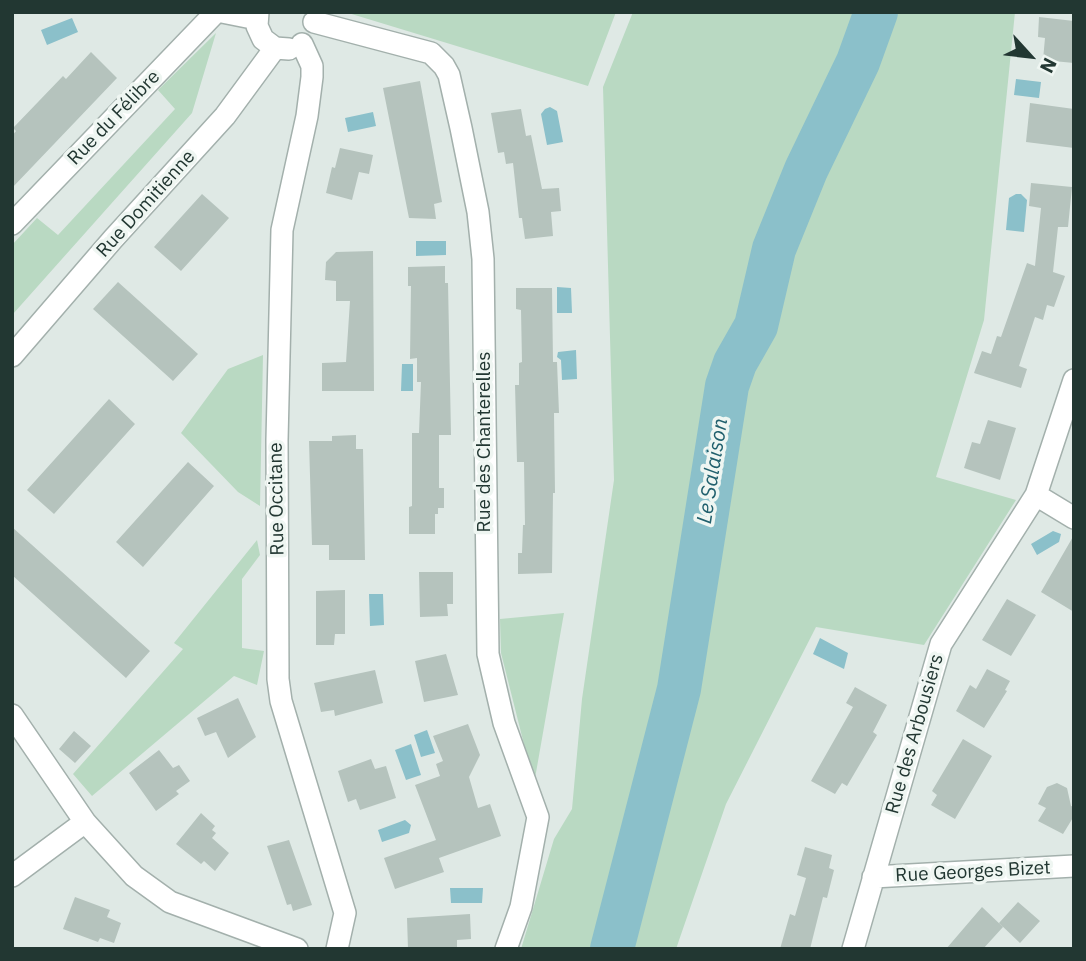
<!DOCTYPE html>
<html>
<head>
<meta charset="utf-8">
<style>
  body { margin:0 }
  #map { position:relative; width:1086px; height:961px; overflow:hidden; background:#dfe9e5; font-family:"IBM Plex Sans",sans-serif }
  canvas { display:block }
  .frame { position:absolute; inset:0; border:14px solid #223732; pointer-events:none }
  .north { position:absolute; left:995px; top:21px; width:70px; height:70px; -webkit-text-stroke:5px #eff6f2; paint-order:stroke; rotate:117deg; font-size:19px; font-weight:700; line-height:28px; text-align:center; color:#223732 }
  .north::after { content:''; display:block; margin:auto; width:24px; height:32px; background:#223732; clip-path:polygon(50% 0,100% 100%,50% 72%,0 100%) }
</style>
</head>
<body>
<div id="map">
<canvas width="1086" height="961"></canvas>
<div class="frame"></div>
<div class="north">N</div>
</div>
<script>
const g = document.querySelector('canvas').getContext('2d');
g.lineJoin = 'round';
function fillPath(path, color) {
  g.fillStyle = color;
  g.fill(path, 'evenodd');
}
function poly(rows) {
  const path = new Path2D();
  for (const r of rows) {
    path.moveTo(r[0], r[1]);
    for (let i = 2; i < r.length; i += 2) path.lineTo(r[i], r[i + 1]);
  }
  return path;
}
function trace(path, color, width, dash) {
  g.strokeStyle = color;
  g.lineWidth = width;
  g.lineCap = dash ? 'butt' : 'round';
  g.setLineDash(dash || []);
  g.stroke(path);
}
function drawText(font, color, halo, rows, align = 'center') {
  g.font = font + ' "IBM Plex Sans",sans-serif';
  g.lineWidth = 7;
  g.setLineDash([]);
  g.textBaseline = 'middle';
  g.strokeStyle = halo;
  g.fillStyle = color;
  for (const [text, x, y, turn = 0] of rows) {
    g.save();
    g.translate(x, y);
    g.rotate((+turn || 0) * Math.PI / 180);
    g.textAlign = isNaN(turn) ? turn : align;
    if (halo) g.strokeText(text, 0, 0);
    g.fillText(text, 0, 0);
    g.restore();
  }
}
fillPath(poly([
  [345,12,616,12,588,86],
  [633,12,1015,12,984,320,936,477,1016,500,924,645,816,627,726,804,676,949,521,949,554,839,572,809,582,699,614,480,603,87],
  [216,33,192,113,13,314,12,245,37,218,58,235,175,109,158,90],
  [263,355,260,506,238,492,181,433,228,369],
  [257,540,260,555,242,579,242,648,264,651,257,685,234,676,92,796,73,774,183,649,174,643],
  [564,613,534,784,501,653,500,619]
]), '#b9d9c2');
fillPath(poly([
  [72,18,78,32,47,45,41,30],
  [1016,79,1041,82,1039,98,1014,95],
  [550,107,557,111,563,142,547,145,541,114,545,109],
  [373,112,376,126,348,132,345,118],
  [1016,194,1021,194,1027,200,1024,232,1006,230,1009,198],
  [416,241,446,241,446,255,416,256],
  [557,287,571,288,572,313,557,313],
  [576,350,577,379,562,380,561,360,557,357,558,352],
  [402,364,413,364,413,391,401,391],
  [1053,531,1061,534,1059,542,1037,555,1031,544],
  [369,594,383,594,384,625,370,626],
  [820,638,848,653,844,669,813,654],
  [427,730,435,753,421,757,414,735],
  [411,744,421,775,406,780,395,750],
  [405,820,411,825,409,833,382,842,378,830],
  [450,888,483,888,482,903,451,903]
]), '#8bc0ca');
trace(poly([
  [612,949,679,689,727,386,735,363,756,326,774,249,806,170,858,62,876,12]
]), '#8bc0ca', 44);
fillPath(poly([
  [1039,17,1074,21,1074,63,1043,60,1045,38,1038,37],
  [91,52,117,78,12,188,12,136,16,131,13,128,63,76,66,79],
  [420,81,442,202,434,204,436,219,409,218,383,88],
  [1030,103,1074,109,1074,148,1026,142],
  [521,109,526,136,531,135,542,189,559,188,561,211,551,212,553,236,525,239,522,218,519,218,513,163,506,164,504,152,498,153,491,113],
  [340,148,373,155,369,174,359,172,352,200,326,193,332,167,335,168],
  [1031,183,1072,187,1068,227,1058,227,1053,272,1065,276,1054,307,1047,305,1043,320,1035,317,1019,366,1027,369,1021,388,974,373,982,351,991,354,997,336,1001,337,1027,263,1035,266,1041,208,1029,206],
  [202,194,229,218,181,271,154,247],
  [373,251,374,391,322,391,322,363,346,362,350,301,336,301,336,281,325,280,326,262,336,252],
  [445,266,445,283,448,283,451,435,439,435,439,488,444,488,444,508,438,508,438,514,435,514,435,534,409,534,409,507,412,506,412,433,419,433,421,382,417,382,417,358,410,359,411,286,408,286,408,267],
  [118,282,198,354,173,381,93,309],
  [516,288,552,288,553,362,557,362,559,413,554,413,555,493,553,493,552,573,518,574,518,553,522,553,523,525,525,525,524,462,517,462,515,385,519,385,519,363,522,362,521,310,516,309],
  [109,399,135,424,54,514,27,490],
  [988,420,1016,428,1000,480,964,468,972,442,980,444],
  [356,435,356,449,363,449,365,560,329,560,329,545,312,545,309,441,332,441,332,436],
  [188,462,214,486,143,567,116,542],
  [12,527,150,651,126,678,12,575],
  [1074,535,1074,612,1041,592],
  [419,572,453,572,453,604,447,604,448,616,420,617],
  [345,590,345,634,335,634,334,645,316,645,316,591],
  [1007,599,1036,615,1011,656,982,640],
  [446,654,458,695,424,702,415,661],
  [987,669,1010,681,1005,690,1007,691,984,728,956,711,970,685,976,689],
  [375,670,383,703,335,716,334,710,321,712,314,683],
  [855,687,887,705,873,732,877,735,847,786,842,783,835,794,811,781,853,707,846,703],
  [238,698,256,737,228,758,216,732,205,736,197,718],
  [468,724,480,755,469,777,478,808,490,804,501,836,439,858,444,872,395,889,384,858,436,840,415,785,440,776,436,764,443,761,433,736],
  [74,731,91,746,75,763,59,749],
  [963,739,992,756,955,819,931,805,937,795,932,791],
  [159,750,173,768,179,765,190,781,176,791,179,794,156,811,129,773],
  [371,759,375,769,386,766,396,798,360,810,356,799,348,802,338,771],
  [1057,783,1067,788,1071,806,1074,807,1074,816,1063,834,1038,821,1046,808,1038,804,1047,787],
  [201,813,215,826,212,830,216,833,212,838,229,853,215,871,204,861,201,864,176,844],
  [289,840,312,905,293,911,291,904,287,905,267,846],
  [805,847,832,855,829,868,834,870,827,898,823,897,810,949,780,949,790,914,795,916,806,878,797,875],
  [75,897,110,910,107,917,121,923,114,943,100,938,98,942,63,929],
  [1018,902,1040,921,1020,943,999,923],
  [982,907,1003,927,983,949,946,949],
  [470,914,471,939,457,940,457,949,408,949,407,918]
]), '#b5c3bd');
const minor = poly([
  [222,12,257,19],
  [258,12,257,26,263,39,275,48,289,49],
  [314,22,431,53,444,66,449,75,461,128,478,212,483,259,488,654,504,723,538,817,521,907,506,949],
  [302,44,312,66,312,77,307,116,282,230,277,440,278,679,281,701,345,913,337,949],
  [12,224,216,12],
  [12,356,113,239,225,116,275,48],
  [1036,495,1074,518],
  [12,715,85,822,134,876,170,902,297,949],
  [12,876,85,822],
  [873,877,1074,866],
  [853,949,941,644,1036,495,1074,380]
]);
trace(minor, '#a3b0ac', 24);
trace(minor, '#fff', 21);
drawText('19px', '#223732', '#eff6f2', [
  ["Rue du Félibre",114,118,-46],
  ["Rue Domitienne",146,204,-48],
  ["Rue des Chanterelles",485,442,-90],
  ["Rue Occitane",277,499,-91],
  ["Rue des Arbousiers",915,734,-74],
  ["Rue Georges Bizet",973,872,-3]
]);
drawText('italic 21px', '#21606d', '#eff6f2', [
  ["Le Salaison",713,471,-81]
]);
</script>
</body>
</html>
